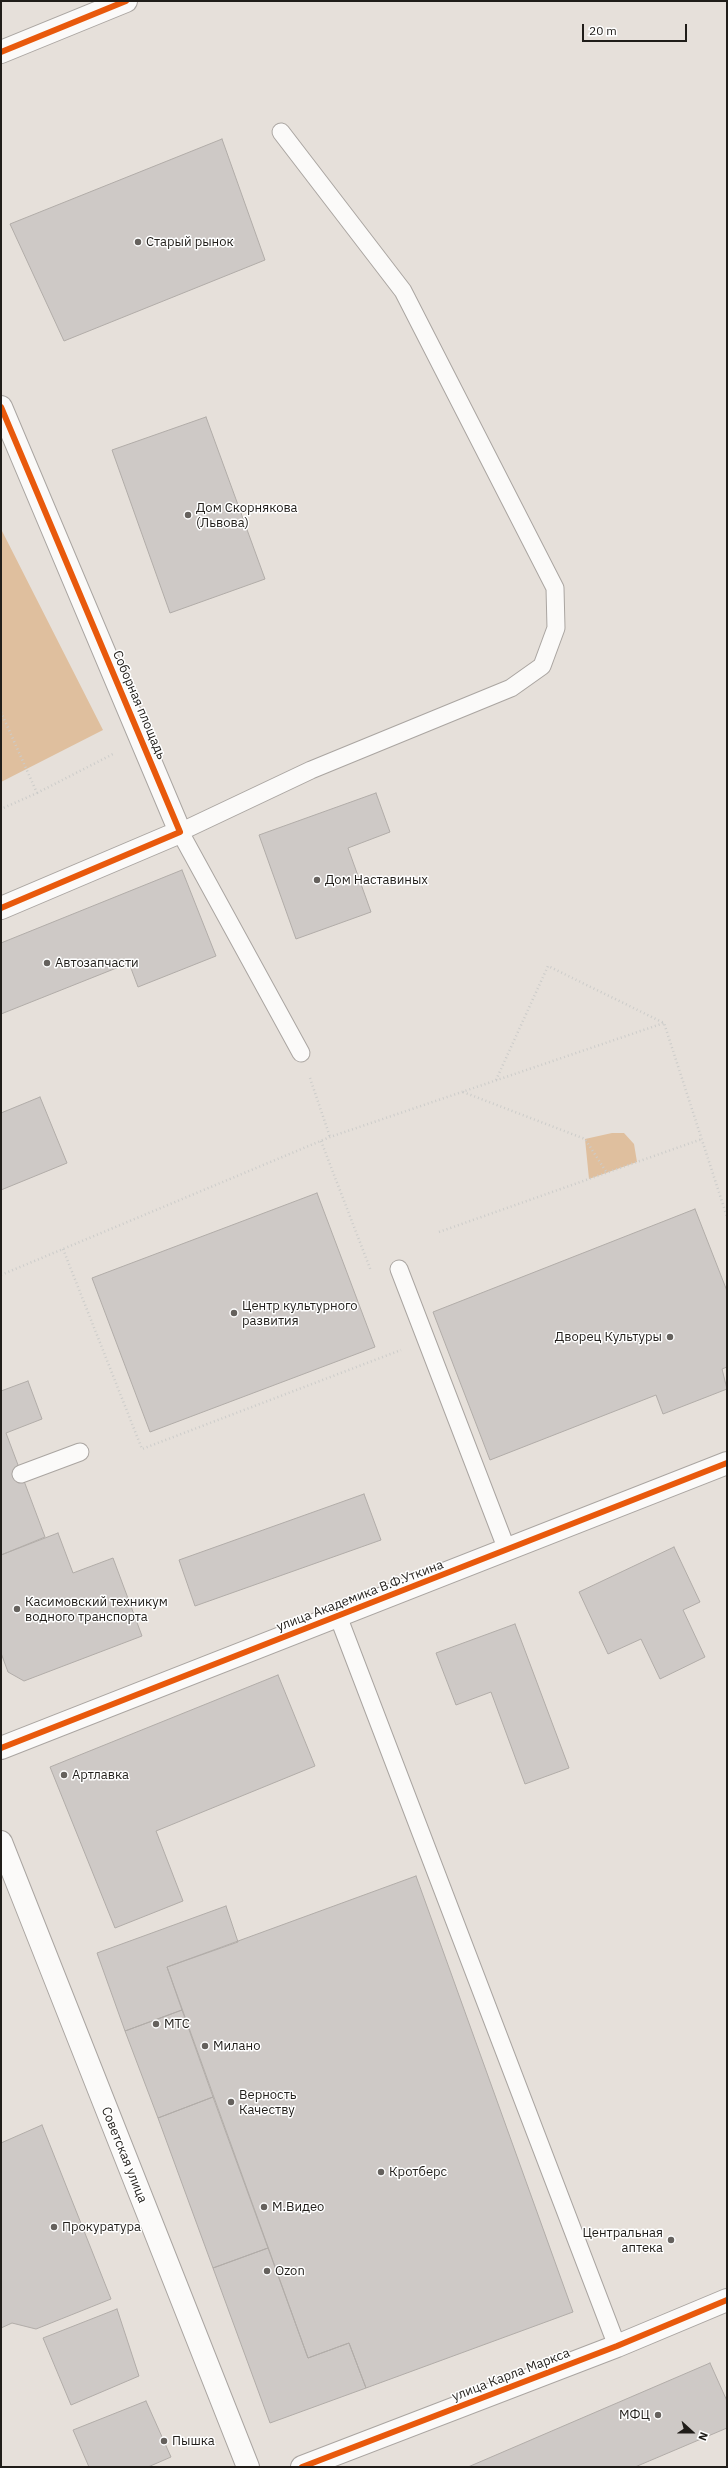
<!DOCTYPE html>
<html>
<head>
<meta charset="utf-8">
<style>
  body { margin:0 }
  #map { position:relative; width:728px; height:2468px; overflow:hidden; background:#e6e0da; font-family:"IBM Plex Sans",sans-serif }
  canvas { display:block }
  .frame { position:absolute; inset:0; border:2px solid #201d19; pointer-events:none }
  .north { position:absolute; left:672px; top:2412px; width:40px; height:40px; -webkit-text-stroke:3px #fff; paint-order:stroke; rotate:111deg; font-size:11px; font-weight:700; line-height:16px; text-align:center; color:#201d19 }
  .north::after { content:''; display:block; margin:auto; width:14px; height:18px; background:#201d19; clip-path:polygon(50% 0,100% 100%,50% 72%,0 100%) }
  .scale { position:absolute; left:582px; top:24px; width:105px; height:18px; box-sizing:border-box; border:2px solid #201d19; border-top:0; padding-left:5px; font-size:12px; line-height:14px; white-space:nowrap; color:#201d19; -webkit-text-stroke:3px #fff; paint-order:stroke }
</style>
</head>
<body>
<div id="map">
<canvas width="728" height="2468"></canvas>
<div class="frame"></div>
<div class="north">N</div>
<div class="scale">20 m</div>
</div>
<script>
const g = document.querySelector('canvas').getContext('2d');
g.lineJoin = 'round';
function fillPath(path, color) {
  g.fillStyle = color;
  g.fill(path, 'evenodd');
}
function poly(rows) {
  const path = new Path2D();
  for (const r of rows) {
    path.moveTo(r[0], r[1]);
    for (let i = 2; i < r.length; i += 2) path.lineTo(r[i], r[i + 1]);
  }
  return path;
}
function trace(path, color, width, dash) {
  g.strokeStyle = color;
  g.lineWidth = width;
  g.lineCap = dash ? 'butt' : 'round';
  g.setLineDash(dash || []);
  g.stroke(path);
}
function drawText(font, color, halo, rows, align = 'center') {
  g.font = font + ' "IBM Plex Sans",sans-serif';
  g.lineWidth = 3;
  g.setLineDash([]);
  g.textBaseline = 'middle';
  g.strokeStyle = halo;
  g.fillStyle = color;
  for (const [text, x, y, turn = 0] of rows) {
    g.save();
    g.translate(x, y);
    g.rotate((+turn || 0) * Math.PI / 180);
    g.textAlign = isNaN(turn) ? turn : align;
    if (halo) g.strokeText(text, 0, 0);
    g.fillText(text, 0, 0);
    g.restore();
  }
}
fillPath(poly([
  [1,529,103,730,1,782],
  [612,1133,624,1133,634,1144,637,1162,589,1179,585,1139]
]), '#dfbf9e');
const building = poly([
  [222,139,265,260,64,341,10,224,222,139],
  [206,417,265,579,170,613,112,450,206,417],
  [376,793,390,832,348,848,371,912,296,939,259,835,376,793],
  [182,870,216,956,138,987,129,963,1,1014,1,943,182,870],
  [40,1097,67,1163,1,1190,1,1113,40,1097],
  [317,1193,375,1347,150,1432,92,1278,317,1193],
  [695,1209,727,1291,727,1367,722,1369,727,1389,663,1414,656,1395,490,1460,433,1312,695,1209],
  [28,1381,42,1419,6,1433,45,1537,1,1555,1,1391,28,1381],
  [364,1494,381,1540,195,1606,179,1560,364,1494],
  [58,1533,73,1573,113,1558,142,1636,24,1681,8,1672,1,1653,1,1555,58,1533],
  [674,1547,700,1602,683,1610,705,1657,660,1679,641,1639,608,1654,579,1592,674,1547],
  [515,1624,569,1768,525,1784,491,1692,456,1705,436,1653,515,1624],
  [278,1675,315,1766,156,1831,183,1901,115,1928,50,1767,278,1675],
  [416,1876,573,2312,366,2388,349,2343,308,2358,167,1967,416,1876],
  [226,1906,238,1942,167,1967,182,2010,125,2031,97,1953,226,1906],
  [182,2010,213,2097,158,2118,125,2031,182,2010],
  [213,2097,268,2248,213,2268,158,2118,213,2097],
  [42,2125,111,2299,36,2329,12,2323,1,2328,1,2143,42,2125],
  [268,2248,308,2358,349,2343,366,2388,270,2423,213,2268,268,2248],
  [117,2309,139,2376,71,2405,43,2338,117,2309],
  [710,2363,727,2401,727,2428,635,2467,468,2467,710,2363],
  [146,2401,171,2457,148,2467,89,2467,73,2430,146,2401]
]);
fillPath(building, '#cec9c6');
trace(building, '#b1aca8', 1);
const lane = poly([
  [281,132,403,291,555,588,556,628,542,666,511,688,311,770,180,832,301,1053],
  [399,1269,507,1550],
  [21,1474,80,1452],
  [338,1616,617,2346]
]);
const street = poly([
  [1,52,126,1],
  [1,1748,727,1463],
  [302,2467,617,2346,727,2300]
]);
const secondary = poly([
  [1,407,180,832,1,908],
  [1,1842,248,2467]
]);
trace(lane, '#aaa5a1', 19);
trace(street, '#aaa5a1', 24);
trace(secondary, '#aaa5a1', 24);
trace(poly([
  [1,712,37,793,1,809],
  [37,793,115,753],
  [310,1078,330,1137],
  [496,1080,548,966,664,1023,727,1217],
  [463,1092,585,1139,607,1173],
  [321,1141,371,1271],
  [439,1232,702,1139],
  [63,1249,142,1449,401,1350],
  [1,1275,330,1137,664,1023]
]), '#ccccca', 2.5, [1, 3]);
trace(lane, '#fbfaf9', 17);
trace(street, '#fbfaf9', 22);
trace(secondary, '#fbfaf9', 22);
trace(poly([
  [1,52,126,1],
  [1,407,180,832,1,908],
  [1,1748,727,1463],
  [302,2467,617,2346,727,2300]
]), '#e8590c', 6);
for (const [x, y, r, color] of [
  [138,242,4,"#65615d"],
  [188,515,4,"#65615d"],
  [317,880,4,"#65615d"],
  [47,963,4,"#65615d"],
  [234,1313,4,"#65615d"],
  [670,1337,4,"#65615d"],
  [17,1609,4,"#65615d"],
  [64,1775,4,"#65615d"],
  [156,2024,4,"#65615d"],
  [205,2046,4,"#65615d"],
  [231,2102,4,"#65615d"],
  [381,2172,4,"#65615d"],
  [264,2207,4,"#65615d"],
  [54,2227,4,"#65615d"],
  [671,2240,4,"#65615d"],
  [267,2271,4,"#65615d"],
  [658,2415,4,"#65615d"],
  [164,2441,4,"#65615d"]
]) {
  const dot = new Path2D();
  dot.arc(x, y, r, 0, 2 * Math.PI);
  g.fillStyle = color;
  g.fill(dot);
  trace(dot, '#fff', 1.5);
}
drawText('13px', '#201d19', '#fff', [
  ["Старый рынок",146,242],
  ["Дом Скорнякова",196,508],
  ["(Львова)",196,523],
  ["Дом Наставиных",325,880],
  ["Автозапчасти",55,963],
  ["Центр культурного",242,1306],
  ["развития",242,1321],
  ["Дворец Культуры",662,1337,"right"],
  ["Касимовский техникум",25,1602],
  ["водного транспорта",25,1617],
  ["Артлавка",72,1775],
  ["МТС",164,2024],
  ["Милано",213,2046],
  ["Верность",239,2095],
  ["Качеству",239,2110],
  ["Кротберс",389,2172],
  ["М.Видео",272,2207],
  ["Прокуратура",62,2227],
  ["Центральная",663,2233,"right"],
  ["аптека",663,2248,"right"],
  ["Ozon",275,2271],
  ["МФЦ",650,2415,"right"],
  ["Пышка",172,2441]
], 'left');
drawText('13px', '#201d19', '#fff', [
  ["Соборная площадь",139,705,67],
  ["улица Академика В.Ф.Уткина",360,1596,-21],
  ["Советская улица",124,2155,68],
  ["улица Карла Маркса",511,2375,-21]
]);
</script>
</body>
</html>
